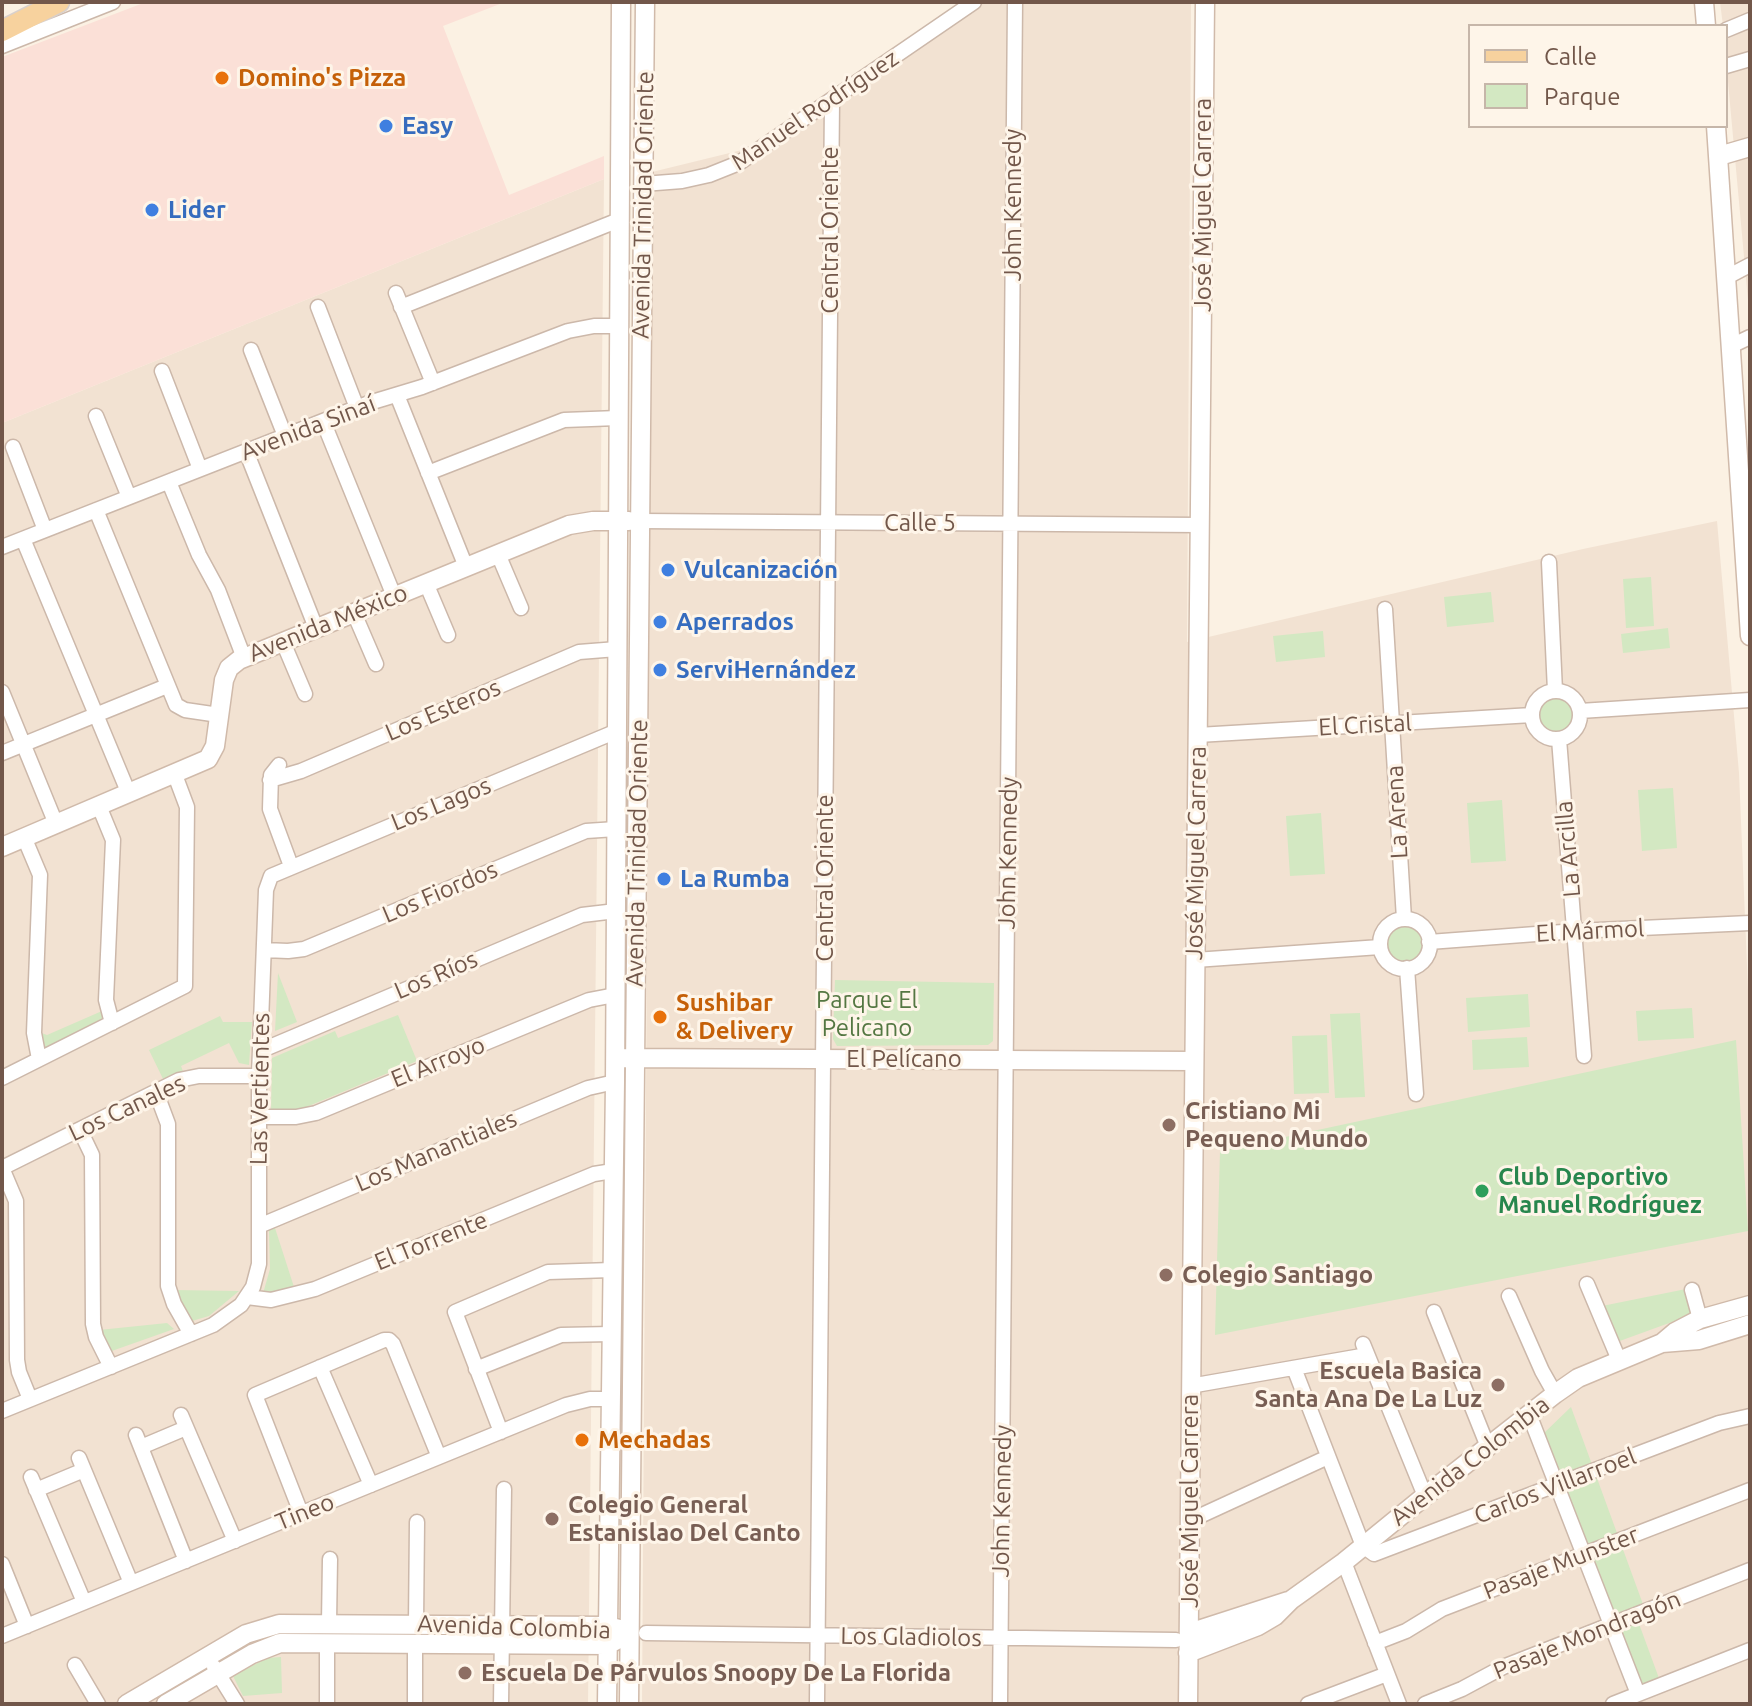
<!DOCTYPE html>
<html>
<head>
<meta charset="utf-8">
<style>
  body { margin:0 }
  #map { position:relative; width:1752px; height:1706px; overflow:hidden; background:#fbf1e3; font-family:Ubuntu,sans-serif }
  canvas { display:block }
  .frame { position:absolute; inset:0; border:4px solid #72574a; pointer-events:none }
  .legend { position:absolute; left:1468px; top:24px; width:260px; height:104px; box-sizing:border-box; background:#fef5e9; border:2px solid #c6b6a9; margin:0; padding:10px 14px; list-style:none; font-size:24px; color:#72574a }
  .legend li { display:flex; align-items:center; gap:16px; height:40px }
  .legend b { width:40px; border:2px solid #c6b6a9 }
</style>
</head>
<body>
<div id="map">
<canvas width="1752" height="1706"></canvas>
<div class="frame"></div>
<ul class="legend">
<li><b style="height:10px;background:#f7d29e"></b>Calle</li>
<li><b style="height:22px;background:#d3e8c2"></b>Parque</li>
</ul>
</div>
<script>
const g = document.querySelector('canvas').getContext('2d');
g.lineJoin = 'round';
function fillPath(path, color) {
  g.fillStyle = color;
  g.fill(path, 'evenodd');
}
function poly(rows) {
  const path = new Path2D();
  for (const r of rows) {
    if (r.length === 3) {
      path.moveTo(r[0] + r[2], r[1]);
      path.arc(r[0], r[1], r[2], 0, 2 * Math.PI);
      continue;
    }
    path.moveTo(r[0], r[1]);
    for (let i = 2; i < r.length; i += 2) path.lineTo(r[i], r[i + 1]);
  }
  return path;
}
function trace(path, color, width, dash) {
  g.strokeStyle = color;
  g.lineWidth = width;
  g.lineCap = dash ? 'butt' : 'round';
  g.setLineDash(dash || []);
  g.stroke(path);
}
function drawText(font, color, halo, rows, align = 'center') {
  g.font = font + ' Ubuntu,sans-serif';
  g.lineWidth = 6;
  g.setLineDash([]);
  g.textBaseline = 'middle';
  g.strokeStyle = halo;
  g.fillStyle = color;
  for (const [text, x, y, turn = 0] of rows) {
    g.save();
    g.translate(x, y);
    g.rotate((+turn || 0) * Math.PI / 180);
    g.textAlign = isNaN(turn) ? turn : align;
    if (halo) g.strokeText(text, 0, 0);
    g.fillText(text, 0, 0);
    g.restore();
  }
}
fillPath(poly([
  [964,2,1191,2,1187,642,1583,549,1717,521,1739,773,1750,1038,1750,1704,642,1704,652,172,746,149],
  [1720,2,1750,2,1750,322,1726,60,1726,26,1723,26],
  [604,179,588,1704,2,1704,2,423]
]), '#f2e2d2');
fillPath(poly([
  [146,2,505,2,443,26,509,195,604,156,604,179,2,423,2,57]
]), '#fbe0d7');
fillPath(poly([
  [1651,577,1654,626,1626,628,1623,579],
  [1491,592,1494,622,1447,627,1444,597],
  [1668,628,1670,648,1623,653,1621,634],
  [1323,631,1325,657,1276,662,1273,636],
  [1555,715,18],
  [1673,788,1677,848,1642,851,1638,790],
  [1502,800,1506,861,1471,863,1467,803],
  [1321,813,1325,874,1290,876,1286,816],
  [1404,944,20],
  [278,973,297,1022,275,1031],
  [835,980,994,983,993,1041,988,1045,837,1046,833,1039],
  [1528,994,1530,1027,1468,1032,1466,998],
  [1692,1008,1694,1038,1638,1041,1636,1011],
  [102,1011,106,1022,48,1052,41,1049,36,1031,47,1035],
  [1360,1013,1365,1097,1335,1098,1330,1014],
  [398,1015,417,1061,304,1108,271,1112,272,1058,335,1031,338,1038],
  [220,1016,223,1022,252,1022,249,1065,239,1063,229,1043,181,1066,184,1074,165,1083,149,1050],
  [1327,1035,1329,1093,1294,1094,1292,1036],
  [1527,1037,1529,1067,1473,1070,1472,1040],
  [1736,1040,1748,1231,1215,1335,1220,1151],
  [275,1228,294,1287,262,1297,270,1269,269,1230],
  [1686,1289,1694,1314,1617,1342,1602,1306],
  [174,1290,239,1291,209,1316,192,1321],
  [167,1323,174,1329,109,1352,99,1330],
  [1571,1407,1644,1607,1613,1619,1543,1434],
  [1638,1621,1660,1681,1642,1688,1620,1628],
  [281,1657,282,1693,243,1696,233,1676,267,1658]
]), '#d3e8c2');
const street = poly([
  [1726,30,1750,20],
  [2,46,113,2],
  [1726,66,1750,59],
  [643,184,682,181,709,175,739,163,974,2],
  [1727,277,1750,265],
  [396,293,433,383],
  [318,307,357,408],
  [401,307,619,220],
  [1731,346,1750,337],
  [251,350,285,436],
  [162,371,200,469],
  [397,395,466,567],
  [96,416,129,497],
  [323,421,394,596],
  [13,447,45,530],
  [246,451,316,628],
  [428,473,564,420,618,418],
  [169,482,199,555,218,590,244,658],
  [96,510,176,705,185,710,219,715],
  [640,521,1200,525],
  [23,539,129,794],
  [2,547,369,403,422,387,568,331,594,326,619,326],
  [498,554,521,608],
  [1549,562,1555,691],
  [426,583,448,635],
  [1385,609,1404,919],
  [354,613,376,664],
  [283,642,305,694],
  [1556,715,24],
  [2,692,56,824],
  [1580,711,1750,700],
  [1198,735,1532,715],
  [1559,739,1584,1056],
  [2,753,167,686],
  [279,765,271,775,270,809,291,866],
  [270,780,301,771,579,652,617,649],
  [99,806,113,840,106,1000,112,1023],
  [24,837,40,875,34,1033,39,1059],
  [1405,944,25],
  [1429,942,1576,931,1750,923],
  [264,950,288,951,304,949,586,831,616,829],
  [1195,960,1380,947],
  [1407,968,1416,1094],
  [260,1051,582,915,616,911],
  [2,1078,185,986,187,807,175,775],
  [156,1092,168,1124,168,1286,174,1304,191,1334],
  [259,1117,296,1117,316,1113,589,1000,615,995],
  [80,1130,92,1155,93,1324,96,1337,111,1367],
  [259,1226,588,1088,615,1082],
  [1587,1284,1619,1360],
  [1692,1290,1700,1319],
  [1509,1296,1542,1371,1555,1394],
  [247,1297,271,1300,315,1289,594,1174,613,1171],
  [1434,1312,1488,1447],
  [1363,1344,1425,1496],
  [320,1367,371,1485],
  [1294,1368,1363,1546,1374,1554,1719,1423,1750,1416],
  [476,1369,561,1335,611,1334],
  [1190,1386,1367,1355],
  [30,1399,19,1372,17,1360,16,1201,2,1168,179,1080,199,1076,259,1076],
  [2,1411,213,1325,241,1305,253,1287,259,1264,259,1076,266,890,271,876,617,731],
  [1529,1414,1638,1694],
  [181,1415,235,1541],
  [501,1432,455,1312,548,1272,612,1270],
  [136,1435,186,1561],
  [141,1447,186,1428],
  [79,1458,131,1583],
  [31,1477,84,1602],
  [36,1490,84,1470],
  [301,1513,255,1395,384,1340,389,1340,393,1344,439,1457],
  [1189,1521,1328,1457],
  [1344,1562,1399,1704],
  [2,1564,27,1626],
  [329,1623,330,1559],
  [416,1624,417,1522],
  [646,1633,1176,1640],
  [2,1636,566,1405,590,1399,610,1399],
  [327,1643,327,1704],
  [415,1643,415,1704],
  [1375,1643,1406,1631,1442,1609,1750,1490],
  [75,1665,98,1704],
  [214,1667,237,1704],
  [501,1704,504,1489],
  [817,1704,832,101],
  [1000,1704,1015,2],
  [1308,1704,1387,1674],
  [1425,1704,1462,1689,1503,1667,1750,1570],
  [1613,1704,1750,1650]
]);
const secondary = poly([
  [1704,2,1706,26],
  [1716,126,1750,636],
  [1719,156,1750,147],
  [2,847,208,759,215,746,224,680,229,668,239,660,569,525,593,521,629,521],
  [624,1058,1193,1061],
  [1662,1343,1675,1332,1700,1319,1750,1305],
  [1189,1633,1288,1601],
  [1188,1653,1258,1626,1275,1616,1291,1600,1344,1562,1425,1496,1555,1394,1578,1378,1662,1343,1699,1340,1750,1324],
  [127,1704,246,1634,279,1624,608,1626,619,1629],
  [166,1704,252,1654,280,1643,608,1645,617,1640],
  [607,1704,615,1082,621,2],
  [629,1704,645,2],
  [1188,1704,1205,2]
]);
const primary = poly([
  [2,31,59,2]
]);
trace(street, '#ccb8aa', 17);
trace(secondary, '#d0baaa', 21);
trace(primary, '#d8d0cc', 23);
trace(street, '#fff', 14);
trace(secondary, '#fff', 18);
trace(primary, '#f7d29e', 20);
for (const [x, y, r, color] of [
  [222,78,8,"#e8710a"],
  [386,126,8,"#3f7fe0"],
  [152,210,8,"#3f7fe0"],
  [668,570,8,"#3f7fe0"],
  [660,622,8,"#3f7fe0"],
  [660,670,8,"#3f7fe0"],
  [664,879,8,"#3f7fe0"],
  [660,1017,8,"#e8710a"],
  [1169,1125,8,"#8d6e63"],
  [1482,1191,8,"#2e9e5b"],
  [1166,1275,8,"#8d6e63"],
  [1498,1385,8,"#8d6e63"],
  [582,1440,8,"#e8710a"],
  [552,1519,8,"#8d6e63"],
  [465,1673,8,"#8d6e63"]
]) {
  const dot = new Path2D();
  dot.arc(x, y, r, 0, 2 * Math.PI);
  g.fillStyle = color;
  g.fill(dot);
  trace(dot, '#fef5e9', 3);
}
drawText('bold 24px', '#c56008', '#fef5e9', [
  ["Domino's Pizza",238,78],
  ["Sushibar",676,1003],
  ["& Delivery",676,1031],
  ["Mechadas",598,1440]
], 'left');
drawText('24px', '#72574a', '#fef5e9', [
  ["Manuel Rodríguez",815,110,-34],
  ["Avenida Trinidad Oriente",643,205,-89],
  ["John Kennedy",1013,205,-90],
  ["José Miguel Carrera",1203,205,-90],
  ["Central Oriente",830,230,-90],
  ["Avenida Sinaí",308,428,-21],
  ["Calle 5",920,523],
  ["Avenida México",328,623,-22],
  ["Los Esteros",443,710,-23],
  ["El Cristal",1365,725,-3],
  ["Los Lagos",441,804,-22],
  ["La Arena",1397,812,-93],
  ["La Arcilla",1568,849,-95],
  ["Avenida Trinidad Oriente",637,853,-89],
  ["John Kennedy",1008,853,-89],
  ["José Miguel Carrera",1196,853,-89],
  ["Central Oriente",825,878,-90],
  ["Los Fiordos",440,892,-23],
  ["El Mármol",1590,931,-3],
  ["Los Ríos",436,975,-23],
  ["El Pelícano",904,1059],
  ["El Arroyo",438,1062,-22],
  ["Las Vertientes",260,1089,-89],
  ["Los Canales",127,1108,-25],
  ["Los Manantiales",436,1151,-23],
  ["El Torrente",431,1241,-22],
  ["Avenida Colombia",1470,1461,-38],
  ["Carlos Villarroel",1555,1486,-21],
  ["John Kennedy",1002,1501,-89],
  ["José Miguel Carrera",1190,1501,-90],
  ["Tineo",305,1512,-22],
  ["Pasaje Munster",1561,1563,-21],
  ["Avenida Colombia",514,1627,2],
  ["Pasaje Mondragón",1587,1635,-22],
  ["Los Gladiolos",911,1637,1]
]);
drawText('bold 24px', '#366cbe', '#fef5e9', [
  ["Easy",402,126],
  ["Lider",168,210],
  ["Vulcanización",684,570],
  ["Aperrados",676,622],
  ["ServiHernández",676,670],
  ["La Rumba",680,879]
], 'left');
drawText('24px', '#547742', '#fef5e9', [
  ["Parque El",867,1000],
  ["Pelicano",867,1028]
]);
drawText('bold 24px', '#785e54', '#fef5e9', [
  ["Cristiano Mi",1185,1111],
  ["Pequeno Mundo",1185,1139],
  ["Colegio Santiago",1182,1275],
  ["Escuela Basica",1482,1371,"right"],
  ["Santa Ana De La Luz",1482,1399,"right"],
  ["Colegio General",568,1505],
  ["Estanislao Del Canto",568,1533],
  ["Escuela De Párvulos Snoopy De La Florida",481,1673]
], 'left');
drawText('bold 24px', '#27864d', '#fef5e9', [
  ["Club Deportivo",1498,1177],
  ["Manuel Rodríguez",1498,1205]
], 'left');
</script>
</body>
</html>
